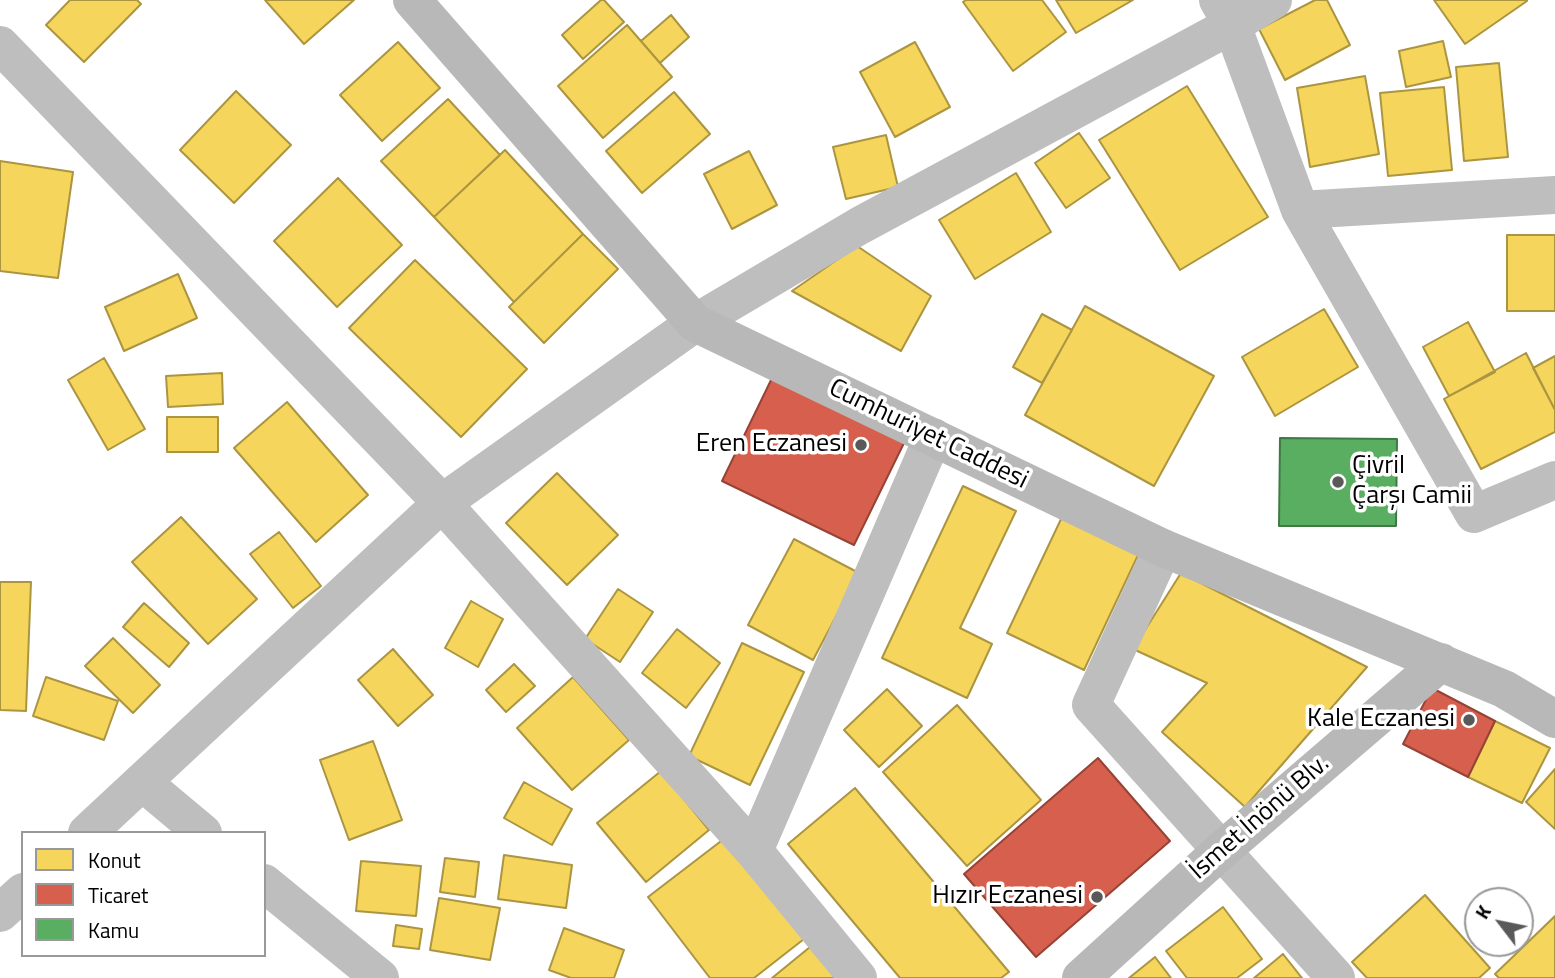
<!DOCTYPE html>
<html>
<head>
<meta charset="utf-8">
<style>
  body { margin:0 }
  #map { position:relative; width:1555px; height:978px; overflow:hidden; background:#fff; font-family:"Titillium Web",sans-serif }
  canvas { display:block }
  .legend { position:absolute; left:21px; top:831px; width:245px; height:126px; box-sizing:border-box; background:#fff; border:2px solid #999; margin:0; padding:9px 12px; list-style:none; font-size:21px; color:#000 }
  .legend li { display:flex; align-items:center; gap:14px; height:35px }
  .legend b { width:35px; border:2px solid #999 }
  .north { position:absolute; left:1464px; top:887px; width:70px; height:70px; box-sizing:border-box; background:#fff; border:2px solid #999; border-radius:50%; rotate:302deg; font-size:19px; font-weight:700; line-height:28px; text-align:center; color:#000 }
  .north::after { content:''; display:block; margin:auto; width:24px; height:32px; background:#595959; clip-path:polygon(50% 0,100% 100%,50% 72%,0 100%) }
</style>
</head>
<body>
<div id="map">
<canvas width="1555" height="978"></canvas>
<ul class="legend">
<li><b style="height:19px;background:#f6d55c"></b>Konut</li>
<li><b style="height:19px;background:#d6604d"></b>Ticaret</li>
<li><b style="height:19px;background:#5aae61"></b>Kamu</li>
</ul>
<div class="north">K</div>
</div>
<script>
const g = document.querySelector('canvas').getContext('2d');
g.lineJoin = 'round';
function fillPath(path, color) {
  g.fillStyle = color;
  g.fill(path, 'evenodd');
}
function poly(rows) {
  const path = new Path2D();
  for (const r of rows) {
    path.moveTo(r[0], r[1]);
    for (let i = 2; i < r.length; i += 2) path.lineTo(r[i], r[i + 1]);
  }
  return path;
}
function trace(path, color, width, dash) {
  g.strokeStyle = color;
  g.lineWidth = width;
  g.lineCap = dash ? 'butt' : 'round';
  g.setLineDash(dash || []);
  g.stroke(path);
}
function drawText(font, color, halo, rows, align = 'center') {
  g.font = font + ' "Titillium Web",sans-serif';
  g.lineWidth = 7;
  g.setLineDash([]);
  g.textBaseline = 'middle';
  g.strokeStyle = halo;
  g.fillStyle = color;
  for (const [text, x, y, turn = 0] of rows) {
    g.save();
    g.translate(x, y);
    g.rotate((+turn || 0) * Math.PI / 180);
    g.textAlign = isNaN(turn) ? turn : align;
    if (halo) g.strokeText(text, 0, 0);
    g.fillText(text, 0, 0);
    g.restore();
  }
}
const homes = poly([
  [70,0,137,0,141,4,84,62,46,25,70,0],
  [265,0,354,0,304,44,265,0],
  [601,0,604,0,624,22,583,59,562,35,601,0],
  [966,0,1042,0,1066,32,1013,71,963,2,966,0],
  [1056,0,1133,0,1076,33,1056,0],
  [1315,0,1327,0,1350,45,1285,80,1259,29,1315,0],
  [1434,0,1527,0,1527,1,1465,44,1434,0],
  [671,15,689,37,660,63,641,41,671,15],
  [627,25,672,77,603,138,558,86,627,25],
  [1443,41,1451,77,1406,87,1399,51,1443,41],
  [398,42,440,88,382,141,340,95,398,42],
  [915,42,950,107,895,137,860,72,915,42],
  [1499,63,1508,157,1464,161,1456,67,1499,63],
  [1365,76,1379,154,1310,167,1297,88,1365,76],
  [1187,86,1268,217,1180,270,1099,140,1187,86],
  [1444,87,1452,170,1388,176,1380,93,1444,87],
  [236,91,291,145,234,203,180,150,236,91],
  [674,92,710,134,642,193,606,151,674,92],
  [448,99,500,155,434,217,381,161,448,99],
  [1079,133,1110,178,1066,208,1035,163,1079,133],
  [886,135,898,187,846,199,833,147,886,135],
  [505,150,583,234,514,302,434,217,505,150],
  [749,151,777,205,732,229,704,174,749,151],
  [0,161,73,172,58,278,0,271,0,161],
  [1016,173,1051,232,975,279,939,220,1016,173],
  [338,178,402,245,337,307,274,241,338,178],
  [583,234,618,269,544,343,509,307,583,234],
  [1507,235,1555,235,1555,311,1507,311,1507,235],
  [857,246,931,296,901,351,792,291,857,246],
  [415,260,527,369,461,437,349,328,415,260],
  [178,274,197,318,124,351,105,307,178,274],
  [1085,306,1214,376,1154,486,1025,415,1085,306],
  [1324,309,1358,367,1275,416,1242,357,1324,309],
  [1042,314,1072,330,1042,383,1013,367,1042,314],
  [1468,322,1495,372,1449,396,1423,347,1468,322],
  [1526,353,1555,410,1555,432,1481,469,1444,399,1526,353],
  [1555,356,1555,410,1533,368,1555,356],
  [104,358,145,429,108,450,68,380,104,358],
  [222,373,223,404,168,407,166,376,222,373],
  [287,402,368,495,316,542,234,448,287,402],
  [167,417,218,417,218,452,167,452,167,417],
  [557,473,618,535,567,585,506,523,557,473],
  [963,486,1016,511,960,628,992,644,967,698,882,658,963,486],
  [181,517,257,599,208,644,132,562,181,517],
  [1062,517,1139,553,1084,670,1007,633,1062,517],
  [279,532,321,586,293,608,250,554,279,532],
  [794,539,859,573,813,660,748,625,794,539],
  [1181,573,1367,667,1245,807,1162,732,1207,683,1133,649,1181,573],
  [0,582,31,582,26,711,0,710,0,582],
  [618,589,653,612,620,662,585,639,618,589],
  [471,601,503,619,478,667,445,648,471,601],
  [144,603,189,643,169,667,123,627,144,603],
  [677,629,720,663,686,708,642,673,677,629],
  [113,638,160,685,133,713,85,666,113,638],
  [742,643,804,672,750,785,689,756,742,643],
  [393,649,433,695,398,726,358,680,393,649],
  [514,664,535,686,506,712,486,690,514,664],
  [46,677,118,701,104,740,33,716,46,677],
  [573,677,629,740,572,790,517,728,573,677],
  [887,689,922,726,879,767,844,730,887,689],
  [957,705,1041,800,967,866,883,772,957,705],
  [1495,721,1550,748,1522,803,1468,777,1495,721],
  [373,741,402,820,349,840,320,760,373,741],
  [1555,769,1555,829,1526,802,1555,769],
  [661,771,709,830,646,882,597,823,661,771],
  [524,782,572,809,552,845,504,818,524,782],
  [855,788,1009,972,1001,978,900,978,788,844,855,788],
  [725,838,804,939,754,978,710,978,648,897,725,838],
  [504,855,572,865,566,908,498,899,504,855],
  [445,858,479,862,475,897,440,892,445,858],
  [361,861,421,866,416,916,356,911,361,861],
  [1425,895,1490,968,1479,978,1367,978,1352,962,1425,895],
  [439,898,500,908,490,960,430,950,439,898],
  [1223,907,1262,959,1237,978,1187,978,1166,951,1223,907],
  [1555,916,1555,978,1499,978,1495,974,1555,916],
  [396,925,422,929,419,949,393,946,396,925],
  [564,928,624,950,614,978,571,978,549,970,564,928],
  [810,947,836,978,772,978,810,947],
  [1283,954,1302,978,1254,978,1283,954],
  [1155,957,1171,978,1129,978,1155,957]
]);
fillPath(homes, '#f6d55c');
trace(homes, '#ac9540', 2);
const shops = poly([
  [773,376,905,441,854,545,722,481,773,376],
  [1432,688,1495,721,1468,777,1403,744,1432,688],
  [1098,758,1170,841,1036,957,964,874,1098,758]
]);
fillPath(shops, '#d6604d');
trace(shops, '#964336', 2);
const public = poly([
  [1280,438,1397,439,1396,526,1279,526,1280,438]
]);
fillPath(public, '#5aae61');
trace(public, '#3f7a44', 2);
trace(poly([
  [1218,0,1232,25,1300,210,1474,514,1555,480],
  [0,45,442,503,754,851,858,978],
  [1300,210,1555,195],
  [1163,548,1091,705,1336,978],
  [142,782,203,833],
  [754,851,933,437],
  [264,883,380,978]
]), '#bebebe', 38);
trace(poly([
  [87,833,442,503,695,323,859,226,1232,25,1273,0],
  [0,913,23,892]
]), '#bebebe', 38);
trace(poly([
  [412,0,695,323,1163,548,1504,689,1555,719],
  [1081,978,1222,850,1441,662]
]), '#b8b8b8', 38);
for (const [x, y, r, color] of [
  [861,445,7,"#595959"],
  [1338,482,7,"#595959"],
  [1469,720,7,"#595959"],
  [1097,897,7,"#595959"]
]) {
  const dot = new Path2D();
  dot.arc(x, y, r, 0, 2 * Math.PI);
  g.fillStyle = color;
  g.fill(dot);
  trace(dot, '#fff', 2.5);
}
drawText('26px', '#000', '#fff', [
  ["Cumhuriyet Caddesi",928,435,26],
  ["İsmet İnönü Blv.",1260,818,-41]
]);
drawText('26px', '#000', '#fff', [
  ["Eren Eczanesi",847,445],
  ["Çivril",1352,467,"left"],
  ["Çarşı Camii",1352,497,"left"],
  ["Kale Eczanesi",1455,720],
  ["Hızır Eczanesi",1083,897]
], 'right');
</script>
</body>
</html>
